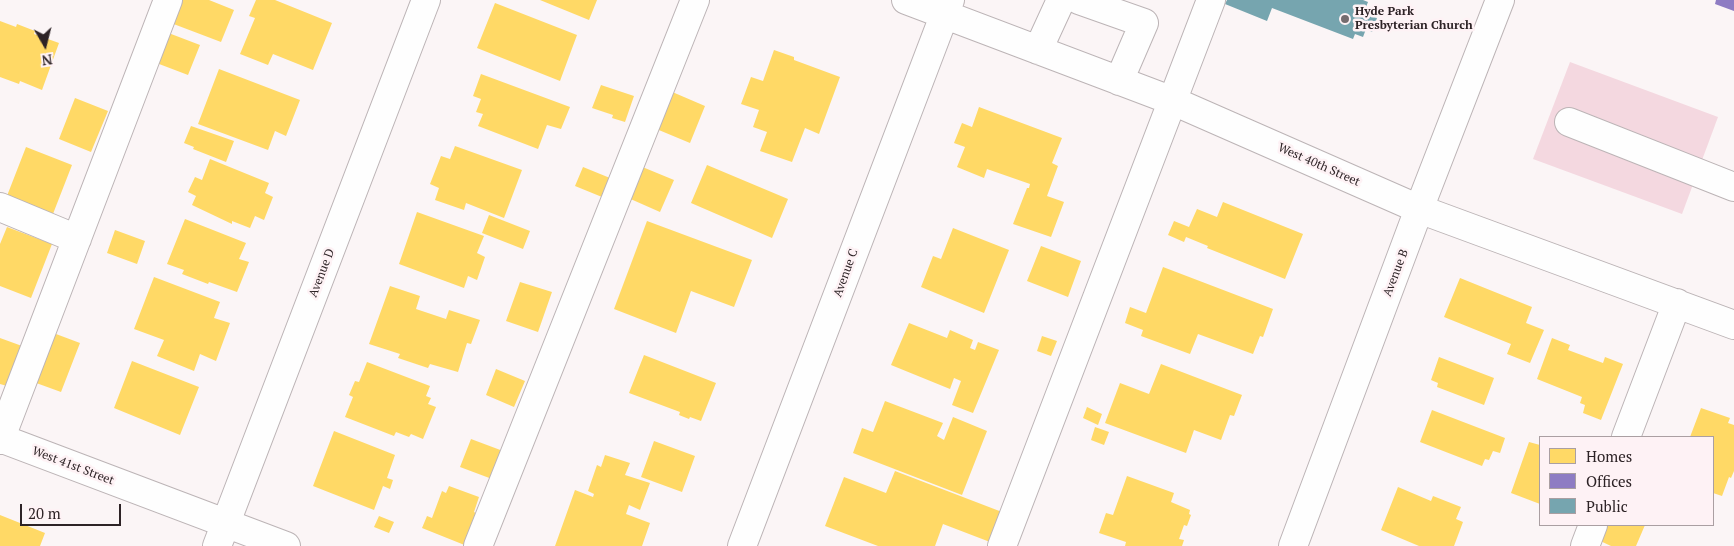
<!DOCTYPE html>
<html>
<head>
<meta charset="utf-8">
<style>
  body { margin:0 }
  #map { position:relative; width:1734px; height:546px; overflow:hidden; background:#fbf5f6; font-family:"PT Serif",serif }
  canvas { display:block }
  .legend { position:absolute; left:1539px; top:436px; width:175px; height:90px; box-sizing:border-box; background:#fef2f5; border:1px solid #aa9fa2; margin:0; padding:6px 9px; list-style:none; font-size:15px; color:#2d2326 }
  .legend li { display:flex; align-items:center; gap:10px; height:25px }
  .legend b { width:25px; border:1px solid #aa9fa2 }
  .north { position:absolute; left:20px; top:20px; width:50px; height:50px; -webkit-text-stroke:4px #fef2f5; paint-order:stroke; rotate:172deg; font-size:14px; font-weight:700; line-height:20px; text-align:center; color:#2d2326 }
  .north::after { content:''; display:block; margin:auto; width:18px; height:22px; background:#2d2326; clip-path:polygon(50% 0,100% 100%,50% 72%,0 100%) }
  .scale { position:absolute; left:20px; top:504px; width:101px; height:22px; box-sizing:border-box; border:2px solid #2d2326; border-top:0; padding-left:6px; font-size:15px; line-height:18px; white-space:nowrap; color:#2d2326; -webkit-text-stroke:4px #fef2f5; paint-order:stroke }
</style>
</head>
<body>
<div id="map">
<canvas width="1734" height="546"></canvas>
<ul class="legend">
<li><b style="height:14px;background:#ffd966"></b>Homes</li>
<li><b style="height:14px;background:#8e7cc3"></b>Offices</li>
<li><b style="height:14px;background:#76a5af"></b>Public</li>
</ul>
<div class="north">N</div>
<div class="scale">20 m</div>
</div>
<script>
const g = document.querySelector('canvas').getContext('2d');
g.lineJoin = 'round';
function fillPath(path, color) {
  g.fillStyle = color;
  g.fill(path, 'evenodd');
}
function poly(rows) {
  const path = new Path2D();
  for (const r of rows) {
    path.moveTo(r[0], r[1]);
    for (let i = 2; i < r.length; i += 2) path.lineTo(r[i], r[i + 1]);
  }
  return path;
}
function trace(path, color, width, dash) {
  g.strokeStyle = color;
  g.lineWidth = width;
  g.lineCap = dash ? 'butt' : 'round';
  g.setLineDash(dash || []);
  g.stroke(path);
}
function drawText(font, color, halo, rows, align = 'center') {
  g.font = font + ' "PT Serif",serif';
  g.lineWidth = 5;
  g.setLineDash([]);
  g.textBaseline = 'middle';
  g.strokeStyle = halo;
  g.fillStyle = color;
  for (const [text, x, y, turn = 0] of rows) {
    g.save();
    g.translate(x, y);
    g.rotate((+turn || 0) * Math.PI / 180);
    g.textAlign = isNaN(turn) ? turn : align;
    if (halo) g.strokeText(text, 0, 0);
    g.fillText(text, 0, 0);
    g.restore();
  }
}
fillPath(poly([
  [1570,62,1718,117,1682,214,1533,159]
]), '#f4d8e0');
fillPath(poly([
  [169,0,209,0,234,10,221,42,163,20],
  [256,0,275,0,332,23,313,70,273,54,268,65,240,54,255,18,249,16],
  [540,0,597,0,589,20],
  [495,3,577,35,560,81,477,48],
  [0,21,16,27,17,24,35,31,34,34,59,43,42,90,20,81,19,84,0,77],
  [158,29,200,45,188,75,146,59],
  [774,50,794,57,794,60,840,77,819,134,805,128,792,162,760,151,767,132,753,127,759,110,741,104,751,77,763,81],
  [219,69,300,100,286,136,275,131,268,150,198,124],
  [481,74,570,107,561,129,547,125,538,149,478,126,483,114,476,112,481,99,473,96],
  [601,85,634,96,625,122,612,118,613,115,592,108],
  [670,91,705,106,690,143,654,128],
  [75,98,108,111,91,152,59,139],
  [979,107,1062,138,1052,163,1058,166,1047,196,1064,202,1051,237,1013,224,1027,188,1029,188,1030,184,987,169,984,178,957,167,965,147,954,143,962,123,972,127],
  [191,126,234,141,226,162,193,149,194,147,184,143],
  [455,146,522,170,504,218,466,203,464,210,435,200,439,188,430,184,441,156,450,159],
  [26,147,72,165,51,219,5,201],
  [210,159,269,183,265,193,273,197,264,220,255,216,250,228,232,221,232,224,192,205,196,196,188,192,195,177,202,180],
  [707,165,788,199,772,238,691,203],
  [640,166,674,180,660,212,626,197],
  [583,167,610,178,602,197,575,186],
  [1223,202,1303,234,1285,279,1207,248,1208,246,1186,237,1184,242,1168,235,1174,221,1189,227,1197,209,1217,217],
  [417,212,484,236,477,253,485,257,477,280,468,276,464,288,399,264],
  [489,215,530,231,523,249,482,233],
  [185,219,246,243,239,259,249,262,237,292,209,282,208,284,182,274,184,270,167,264],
  [647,221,752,260,734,307,691,291,676,333,614,309],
  [7,227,52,244,31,298,0,286,0,244],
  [953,228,1009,250,984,313,921,287,933,256,941,259],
  [115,230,145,241,137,264,107,253],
  [1041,246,1081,261,1068,297,1027,281],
  [1163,267,1273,309,1263,337,1260,336,1253,354,1198,334,1190,354,1141,336,1143,330,1125,323,1130,307,1146,313],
  [154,277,220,302,214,318,230,323,216,361,200,354,194,371,157,356,164,340,134,329],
  [1460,278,1532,307,1526,323,1544,330,1530,363,1507,354,1511,344,1444,317],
  [520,282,552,292,538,332,506,321],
  [390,286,420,296,416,309,446,319,449,310,480,320,471,344,467,343,458,372,430,364,428,368,398,358,400,354,369,344],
  [909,323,947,338,950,330,973,340,970,348,975,350,978,342,999,350,973,413,952,405,961,381,954,378,950,389,891,365],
  [48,331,80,343,61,392,28,380],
  [1042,336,1057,341,1051,356,1037,351],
  [0,338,22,346,7,386,0,384],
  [1552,338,1570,345,1568,350,1603,363,1605,357,1623,364,1601,420,1583,413,1585,405,1580,403,1582,397,1537,379],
  [644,355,716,383,701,421,690,417,689,419,679,415,680,412,629,393],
  [1439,357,1494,378,1484,405,1437,387,1438,383,1431,380],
  [132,361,199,387,180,435,114,408],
  [367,362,430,386,426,396,431,398,428,404,436,407,423,439,411,434,409,437,396,432,394,436,345,417,353,397,349,395,355,381,359,382],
  [1161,364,1242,395,1234,416,1230,415,1221,440,1194,430,1186,453,1105,423,1120,383,1149,394],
  [496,369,525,381,514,407,486,395],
  [885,401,943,423,937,436,944,440,953,417,987,431,962,495,853,453,862,428,873,432],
  [1087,407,1102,414,1098,425,1083,418],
  [1701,408,1730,418,1728,423,1734,425,1734,471,1731,478,1729,477,1722,496,1713,493,1713,437,1690,437],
  [1432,410,1505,438,1500,453,1493,451,1489,460,1485,459,1482,466,1420,442],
  [1095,427,1109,432,1104,445,1091,440],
  [334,431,395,455,387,478,393,480,390,489,383,486,374,510,313,486],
  [471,439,503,451,492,479,460,467],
  [654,441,695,456,682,492,641,477],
  [1529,442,1540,445,1540,504,1511,493],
  [605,455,630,463,625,475,650,483,640,510,629,505,626,514,650,523,642,546,555,546,575,490,593,497,594,494,588,491,597,465,601,467],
  [895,471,1002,512,990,542,943,524,935,546,878,546,825,526,844,477,886,493],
  [1127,476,1174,493,1171,502,1190,510,1189,514,1191,515,1187,526,1184,525,1179,539,1184,540,1182,546,1125,546,1126,542,1099,533,1106,513,1113,515],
  [449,486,479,497,474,512,479,515,467,546,422,528,427,516,432,518,442,491,446,493],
  [1398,487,1431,501,1433,496,1461,507,1456,519,1463,522,1454,546,1419,546,1381,530],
  [0,515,45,533,40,546,0,546],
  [379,516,394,522,389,533,374,527],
  [1602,525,1645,525,1636,546,1611,546,1596,539]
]), '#ffd966');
fillPath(poly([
  [1716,0,1734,0,1734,11,1715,4]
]), '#8e7cc3');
fillPath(poly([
  [1227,0,1363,0,1368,2,1362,17,1366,18,1367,14,1377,18,1372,32,1366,29,1363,37,1355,34,1353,39,1272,8,1267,21,1225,4]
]), '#76a5af');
const minor = poly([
  [906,0,1173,101,1419,209,1734,325],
  [1079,0,1144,23,1119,81],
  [1038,50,1061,0],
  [1569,122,1734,187],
  [0,207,77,239],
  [1626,437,1677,303],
  [0,438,286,546],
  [0,440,168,0],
  [217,546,426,0],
  [478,546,695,0],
  [742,546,950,0],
  [1002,546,1211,0],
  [1293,546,1419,209,1500,0],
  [1585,546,1593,525]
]);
trace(minor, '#bcb4b6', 30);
trace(minor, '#fefefe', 28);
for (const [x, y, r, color] of [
  [1345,19,5,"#756c6f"]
]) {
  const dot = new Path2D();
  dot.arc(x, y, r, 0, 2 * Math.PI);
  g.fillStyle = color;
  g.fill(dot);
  trace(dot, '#fef2f5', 2);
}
drawText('bold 12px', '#2d2326', '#fef2f5', [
  ["Hyde Park",1355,12],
  ["Presbyterian Church",1355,26]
], 'left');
drawText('12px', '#2d2326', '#fef2f5', [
  ["West 40th Street",1319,165,24],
  ["Avenue D",322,273,-69],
  ["Avenue C",846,273,-70],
  ["Avenue B",1396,273,-69],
  ["West 41st Street",73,466,21]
]);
</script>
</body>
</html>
